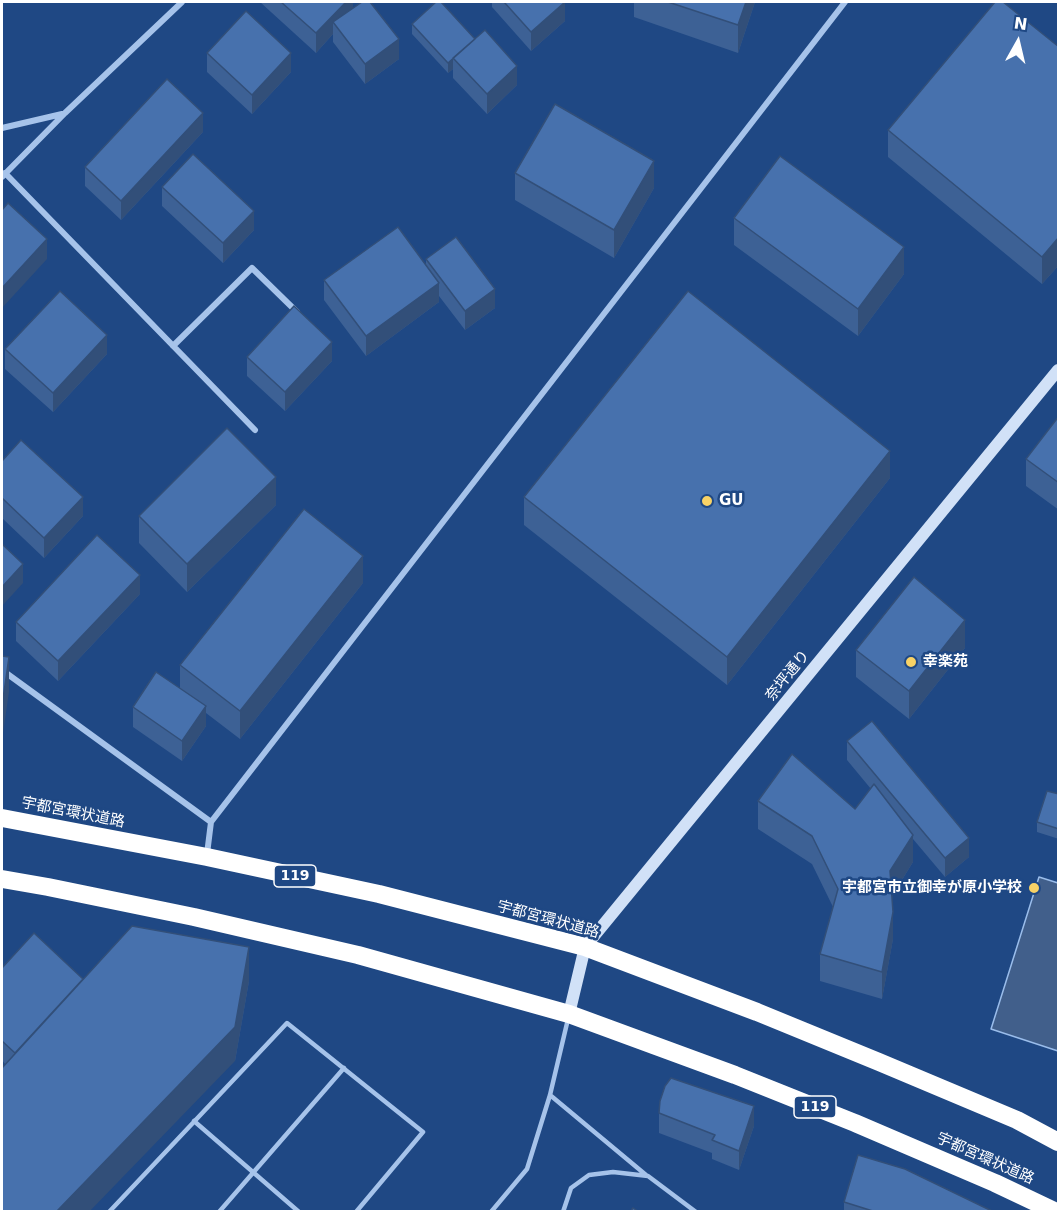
<!DOCTYPE html>
<html>
<head>
<meta charset="utf-8">
<style>
  body { margin:0 }
  #map { position:relative; width:1060px; height:1213px; overflow:hidden; background:#1f4884; font-family:"DejaVu Sans",sans-serif }
  canvas { display:block }
  .frame { position:absolute; inset:0; border:3px solid #fff; pointer-events:none }
  .north { position:absolute; left:988px; top:12px; width:60px; height:60px; -webkit-text-stroke:4px #1f4884; paint-order:stroke; rotate:8deg; font-size:16px; font-weight:700; line-height:24px; text-align:center; color:#fff }
  .north::after { content:''; display:block; margin:auto; width:21px; height:27px; background:#fff; clip-path:polygon(50% 0,100% 100%,50% 72%,0 100%) }
</style>
</head>
<body>
<div id="map">
<canvas width="1060" height="1213"></canvas>
<div class="frame"></div>
<div class="north">N</div>
</div>
<script>
const g = document.querySelector('canvas').getContext('2d');
g.lineJoin = 'round';
function fillPath(path, color) {
  g.fillStyle = color;
  g.fill(path, 'evenodd');
}
function poly(rows) {
  const path = new Path2D();
  for (const r of rows) {
    path.moveTo(r[0], r[1]);
    for (let i = 2; i < r.length; i += 2) path.lineTo(r[i], r[i + 1]);
  }
  return path;
}
function trace(path, color, width, dash) {
  g.strokeStyle = color;
  g.lineWidth = width;
  g.lineCap = dash ? 'butt' : 'round';
  g.setLineDash(dash || []);
  g.stroke(path);
}
function drawText(font, color, halo, rows, align = 'center') {
  g.font = font + ' "DejaVu Sans","Noto Sans JP",sans-serif';
  g.lineWidth = 5;
  g.setLineDash([]);
  g.textBaseline = 'middle';
  g.strokeStyle = halo;
  g.fillStyle = color;
  for (const [text, x, y, turn = 0] of rows) {
    g.save();
    g.translate(x, y);
    g.rotate((+turn || 0) * Math.PI / 180);
    g.textAlign = isNaN(turn) ? turn : align;
    if (halo) g.strokeText(text, 0, 0);
    g.fillText(text, 0, 0);
    g.restore();
  }
}
const water = poly([
  [1039,877,1058,883,1058,1051,991,1029,1039,877]
]);
fillPath(water, '#415f8b');
trace(water, '#9abdeb', 1.5);
trace(poly([
  [550,1095,646,1175],
  [194,1121,299,1212],
  [109,1212,287,1023,423,1132,356,1212],
  [219,1212,344,1068],
  [491,1212,527,1169,550,1095,568,1019],
  [563,1212,571,1188,589,1175,613,1172,648,1176,696,1212]
]), '#a6c3ea', 4.5);
trace(poly([
  [2,128,62,114],
  [5,173,255,430],
  [2,177,65,113,182,2],
  [173,346,252,268,297,312],
  [2,670,211,822,845,2],
  [207,854,211,822]
]), '#a6c3ea', 6);
trace(poly([
  [569,1014,585,947,1058,370]
]), '#d1e1f7', 12);
trace(poly([
  [2,818,207,857,379,894,585,947,757,1012,879,1062,1017,1120,1058,1142],
  [2,879,48,887,194,917,358,955,569,1014,735,1075,855,1123,995,1183,1056,1212]
]), '#fff', 18);
fillPath(poly([
  [260,2,353,2,353,8,399,59,365,84,333,42,333,34,316,53],
  [492,2,564,2,565,21,531,51,492,7],
  [634,2,755,2,738,53,634,17],
  [412,24,517,85,487,114,453,78,453,69,448,73,412,34],
  [1059,47,1059,265,1042,284,888,157,888,130],
  [207,53,291,72,252,114,207,72],
  [203,132,121,220,85,186,85,167],
  [515,173,654,188,614,258,515,200],
  [162,187,254,230,223,263,162,206],
  [734,218,904,274,858,336,734,245],
  [426,259,495,308,465,330,439,296,439,302,366,356,324,300,324,280,426,265],
  [5,349,107,354,53,412,5,369],
  [247,357,332,361,285,411,247,376],
  [1059,416,1059,510,1026,486,1026,459],
  [2,461,83,516,44,558,2,518],
  [890,478,727,685,524,525,524,497],
  [276,505,187,592,139,543,139,516],
  [363,583,240,739,206,713,206,726,182,761,133,727,133,707,180,689,180,665],
  [140,594,58,681,16,641,16,622],
  [965,648,909,719,856,677,856,650],
  [847,741,969,857,945,877,913,839,913,862,892,896,893,939,882,999,820,981,820,954,833,907,812,864,758,829,758,801,855,809,871,789,847,760],
  [1059,794,1059,839,1037,832,1037,822],
  [2,968,83,979,249,981,235,1061,5,1064,2,1060],
  [659,1113,754,1126,739,1170,712,1159,712,1153,659,1133],
  [844,1202,994,1212,844,1212]
]), '#3d6195');
fillPath(poly([
  [346,2,353,2,353,14,333,22,333,34,316,53,316,33],
  [565,2,565,21,531,51,531,32],
  [746,2,755,2,738,53,738,25],
  [399,39,399,59,365,84,365,64],
  [291,53,291,72,252,114,252,95],
  [453,59,453,69,448,73,448,63],
  [517,66,517,85,487,114,487,94],
  [203,113,203,132,121,220,121,201],
  [654,161,654,188,614,258,614,230],
  [254,211,254,230,223,263,223,243],
  [1059,237,1059,265,1042,284,1042,257],
  [47,239,47,259,2,308,2,288],
  [904,247,904,274,858,336,858,309],
  [439,283,439,302,366,356,366,336],
  [495,289,495,308,465,330,465,311],
  [107,335,107,354,53,412,53,393],
  [332,342,332,361,285,411,285,392],
  [890,451,890,478,727,685,727,657],
  [276,477,276,505,187,592,187,564],
  [83,497,83,516,44,558,44,538],
  [363,556,363,583,240,739,240,711],
  [23,564,23,583,2,606,2,587],
  [140,575,140,594,58,681,58,661],
  [965,620,965,648,909,719,909,691],
  [9,657,9,692,2,740,2,706],
  [206,706,206,726,182,761,182,741],
  [913,835,913,862,890,899,890,871],
  [969,838,969,857,945,877,945,858],
  [893,912,893,939,882,999,882,972],
  [249,947,249,981,235,1061,89,1212,56,1212],
  [754,1106,754,1126,739,1170,739,1151]
]), '#324f79');
const building = poly([
  [281,2,346,2,316,33,281,2],
  [362,2,370,2,399,39,365,64,333,22,362,2],
  [436,2,441,2,475,39,448,63,412,24,436,2],
  [504,2,565,2,531,32,504,2],
  [668,2,746,2,738,25,668,2],
  [995,2,1003,2,1059,47,1059,237,1042,257,888,130,995,2],
  [246,11,291,53,252,95,207,53,246,11],
  [485,30,517,66,487,94,453,58,485,30],
  [167,79,203,113,121,201,85,167,167,79],
  [555,104,654,161,614,230,515,173,555,104],
  [193,154,254,211,223,243,162,187,193,154],
  [780,156,904,247,858,309,734,218,780,156],
  [8,203,47,239,2,288,2,210,8,203],
  [398,227,439,283,366,336,324,280,398,227],
  [456,237,495,289,465,311,426,259,456,237],
  [60,291,107,335,53,393,5,349,60,291],
  [688,291,890,451,727,657,524,497,688,291],
  [294,306,332,342,285,392,247,357,294,306],
  [1059,416,1059,483,1026,459,1059,416],
  [227,428,276,477,187,564,139,516,227,428],
  [21,440,83,497,44,538,2,498,2,461,21,440],
  [304,509,363,556,240,711,180,665,304,509],
  [97,535,140,575,58,661,16,622,97,535],
  [2,544,23,564,2,587,2,544],
  [914,577,965,620,909,691,856,650,914,577],
  [2,656,9,657,2,706,2,656],
  [156,672,206,706,182,741,133,707,156,672],
  [872,721,969,838,945,858,847,741,872,721],
  [792,754,855,809,874,784,913,835,890,871,893,912,882,972,820,954,838,889,812,836,758,801,792,754],
  [1047,791,1059,794,1059,829,1037,822,1047,791],
  [132,926,249,947,235,1027,56,1212,2,1212,2,1068,132,926],
  [34,933,83,979,15,1053,2,1041,2,968,34,933],
  [671,1078,754,1106,739,1151,712,1140,715,1135,659,1113,660,1101,665,1086,671,1078],
  [858,1155,905,1169,994,1212,876,1212,844,1202,858,1155],
  [633,1208,639,1212,630,1212,633,1208]
]);
fillPath(building, '#4771ad');
trace(building, '#324f79', 1.5);
for (const [x, y, r, color] of [
  [707,501,6,"#f8d266"],
  [911,662,6,"#f8d266"],
  [1034,888,6,"#f8d266"]
]) {
  const dot = new Path2D();
  dot.arc(x, y, r, 0, 2 * Math.PI);
  g.fillStyle = color;
  g.fill(dot);
  trace(dot, '#1f4884', 2);
}
for (const [x, y, w] of [
  [295,876,42],
  [815,1107,42]
]) {
  const box = new Path2D();
  box.roundRect(x - w / 2, y - 11, w, 22, 4.5);
  g.fillStyle = '#1f4884';
  g.fill(box);
  trace(box, '#fff', 1.5);
}
drawText('bold 14px', '#fff', null, [
  ["119",295,876],
  ["119",815,1107]
]);
drawText('bold 15px', '#fff', '#1f4884', [
  ["GU",719,501],
  ["幸楽苑",923,662],
  ["宇都宮市立御幸が原小学校",1022,888,"right"]
], 'left');
drawText('15px', '#fff', '#1f4884', [
  ["奈坪通り",788,676,-51],
  ["宇都宮環状道路",73,813,11],
  ["宇都宮環状道路",548,920,15],
  ["宇都宮環状道路",985,1159,24]
]);
</script>
</body>
</html>
